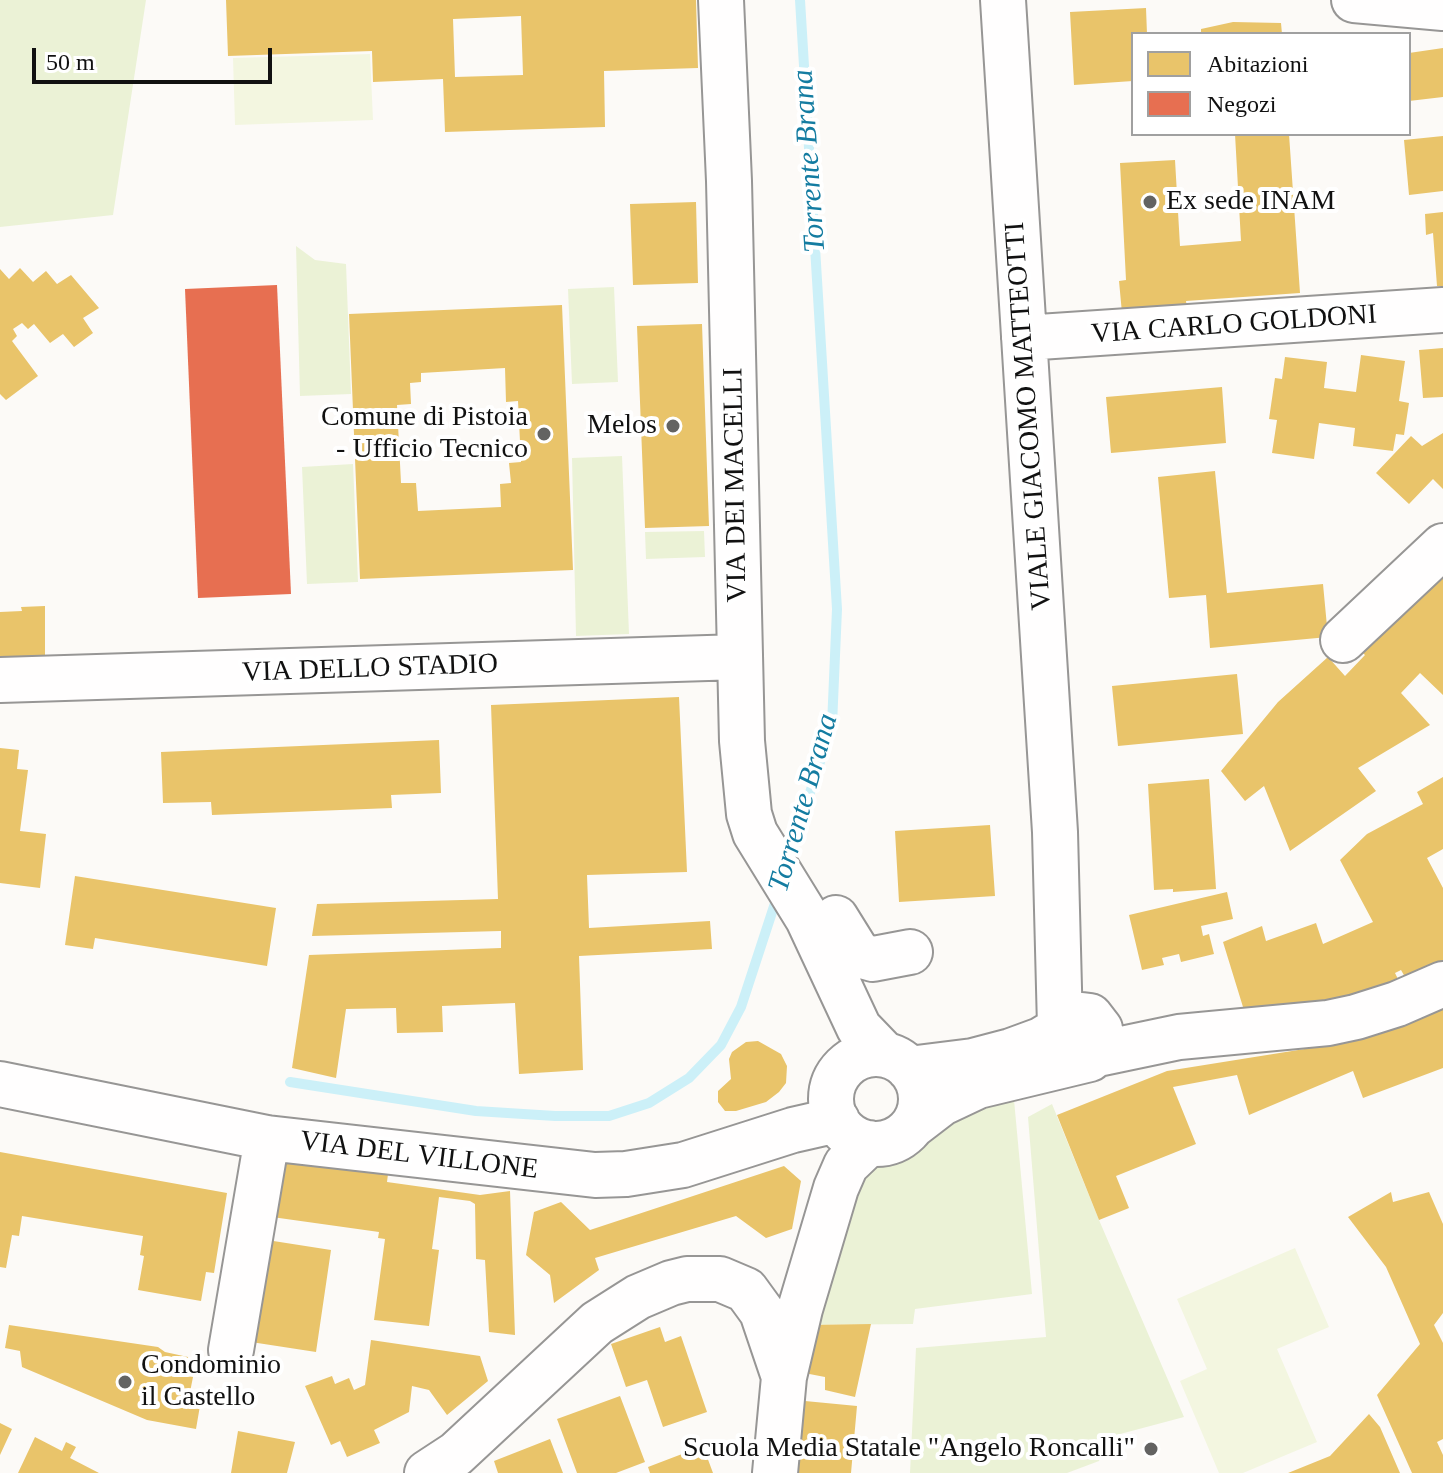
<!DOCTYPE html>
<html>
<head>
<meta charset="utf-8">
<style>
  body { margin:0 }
  #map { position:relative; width:1443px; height:1473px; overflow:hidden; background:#fcfaf7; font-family:Georgia,serif }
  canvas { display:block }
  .legend { position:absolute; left:1131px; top:32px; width:280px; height:104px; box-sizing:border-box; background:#fff; border:2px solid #a0a0a0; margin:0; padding:10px 14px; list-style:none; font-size:24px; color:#111 }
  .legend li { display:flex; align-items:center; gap:16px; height:40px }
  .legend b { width:40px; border:2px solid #a0a0a0 }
  .scale { position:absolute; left:32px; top:48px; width:240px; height:36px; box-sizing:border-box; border:4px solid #111; border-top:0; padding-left:10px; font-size:24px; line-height:28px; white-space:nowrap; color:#111; -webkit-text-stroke:6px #fff; paint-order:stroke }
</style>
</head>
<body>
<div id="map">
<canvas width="1443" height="1473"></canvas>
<ul class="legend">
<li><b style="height:22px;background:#e9c46a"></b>Abitazioni</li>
<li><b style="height:22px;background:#e76f51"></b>Negozi</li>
</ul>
<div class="scale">50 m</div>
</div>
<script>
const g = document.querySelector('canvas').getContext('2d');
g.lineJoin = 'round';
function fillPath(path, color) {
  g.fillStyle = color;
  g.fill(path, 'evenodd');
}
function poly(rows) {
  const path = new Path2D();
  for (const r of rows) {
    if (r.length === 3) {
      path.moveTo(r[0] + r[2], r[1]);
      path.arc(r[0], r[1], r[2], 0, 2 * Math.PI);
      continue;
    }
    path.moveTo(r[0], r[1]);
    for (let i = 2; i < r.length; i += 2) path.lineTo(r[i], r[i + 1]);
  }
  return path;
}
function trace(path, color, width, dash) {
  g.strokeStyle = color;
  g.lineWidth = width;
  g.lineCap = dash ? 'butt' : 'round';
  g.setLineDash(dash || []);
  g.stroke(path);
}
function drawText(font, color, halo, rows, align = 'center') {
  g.font = font + ' Georgia,serif';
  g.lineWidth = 8;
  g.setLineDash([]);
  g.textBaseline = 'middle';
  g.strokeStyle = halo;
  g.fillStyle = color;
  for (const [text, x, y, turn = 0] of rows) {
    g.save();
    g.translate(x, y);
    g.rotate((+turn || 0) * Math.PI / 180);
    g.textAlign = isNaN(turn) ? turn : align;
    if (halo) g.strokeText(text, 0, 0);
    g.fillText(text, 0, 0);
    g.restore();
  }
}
fillPath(poly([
  [0,0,146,0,113,215,0,227],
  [296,246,315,260,346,264,351,394,300,396],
  [614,287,618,382,572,384,568,289],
  [622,456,629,634,576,636,572,458],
  [353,464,358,582,307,584,302,467],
  [704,531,705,557,646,559,645,532],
  [1013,1089,1032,1294,915,1309,913,1324,808,1325,864,1174,880,1158,907,1120],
  [1052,1104,1099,1220,1184,1417,1109,1437,1099,1461,1067,1473,910,1473,916,1348,1046,1337,1028,1117]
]), '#ebf2d6');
fillPath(poly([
  [370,54,373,120,235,125,233,58],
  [1295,1248,1329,1327,1277,1349,1317,1442,1243,1473,1219,1473,1180,1381,1207,1369,1177,1299]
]), '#f3f6e0');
fillPath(poly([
  [226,0,696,0,698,68,604,71,605,127,445,132,443,79,373,82,372,51,228,56],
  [521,16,523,75,455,77,453,19],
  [1146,8,1147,34,1133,34,1133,81,1074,85,1070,12],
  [1233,22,1281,23,1282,34,1201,34,1201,29],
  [1443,48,1443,97,1409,101,1409,53],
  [1235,134,1289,134,1300,293,1186,301,1187,308,1122,313,1119,281,1126,280,1120,163,1175,160,1180,246,1241,241],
  [1443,136,1443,191,1409,195,1404,140],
  [696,202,698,283,633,285,630,204],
  [1443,212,1443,286,1437,286,1433,233,1426,235,1425,214],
  [20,268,33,282,46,271,57,284,71,275,99,308,83,318,93,333,74,347,63,334,50,343,34,324,28,329,22,323,13,329,17,336,12,341,38,376,6,400,0,394,0,269,9,279],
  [562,305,573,570,360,579,349,314],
  [505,368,506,402,518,401,521,462,509,463,511,483,500,484,501,507,418,511,416,483,401,483,397,405,411,404,410,383,421,382,421,373],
  [702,324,709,526,645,528,637,326],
  [1443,348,1443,397,1423,398,1419,350],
  [1361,355,1405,361,1399,401,1409,403,1404,435,1396,434,1393,451,1353,446,1355,428,1319,423,1314,459,1272,453,1277,420,1269,419,1275,378,1282,379,1285,357,1327,362,1324,388,1356,392],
  [1222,387,1226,443,1111,453,1106,397],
  [1443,433,1443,489,1433,479,1409,504,1376,473,1411,436,1422,446],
  [1215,471,1227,593,1323,584,1328,637,1210,648,1206,595,1169,598,1158,477],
  [1443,562,1443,695,1420,673,1401,693,1430,725,1358,768,1376,791,1290,851,1264,786,1245,801,1221,771,1278,702,1328,657,1345,676,1365,655,1360,650],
  [45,606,45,658,0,659,0,612,22,611,21,607],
  [1237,674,1243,734,1118,746,1112,686],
  [679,697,687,872,587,875,589,928,710,921,712,949,579,956,583,1070,519,1074,515,1003,442,1006,443,1032,397,1033,396,1008,346,1009,336,1078,292,1068,309,955,501,948,501,931,312,936,317,904,498,899,491,705],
  [439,740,441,793,391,795,392,808,212,815,211,802,163,803,161,752],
  [0,748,19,750,17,769,28,770,20,831,46,834,40,888,0,883],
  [1443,777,1443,849,1427,858,1443,888,1443,965,1409,984,1401,970,1395,973,1401,985,1247,1020,1223,942,1262,926,1266,941,1316,923,1323,944,1373,922,1340,860,1367,834,1423,804,1417,792],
  [1209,779,1216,889,1173,892,1173,889,1154,890,1148,784],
  [990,825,995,896,899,902,895,831],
  [75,876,276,908,267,966,95,938,93,949,65,945],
  [1227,892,1233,919,1201,926,1203,936,1209,934,1214,954,1181,962,1179,954,1162,958,1164,965,1142,970,1129,915],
  [1443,1006,1443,1068,1363,1098,1353,1071,1249,1115,1237,1075,1173,1087,1196,1144,1116,1176,1129,1208,1099,1220,1057,1115,1167,1071,1342,1043],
  [758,1041,781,1054,787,1066,786,1083,779,1092,766,1102,736,1111,725,1111,718,1102,718,1091,731,1079,729,1059,732,1052,746,1042],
  [0,1152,227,1193,214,1273,206,1272,201,1301,138,1290,144,1256,140,1255,143,1236,22,1216,19,1236,12,1235,6,1268,0,1267],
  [280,1159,388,1174,387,1182,480,1195,510,1191,515,1335,489,1332,485,1260,476,1259,475,1204,470,1201,439,1197,432,1249,439,1250,429,1326,374,1320,385,1239,378,1238,379,1232,272,1217],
  [784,1166,801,1181,792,1229,766,1238,736,1216,595,1258,599,1270,554,1303,550,1275,526,1255,534,1212,561,1202,590,1230],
  [1391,1192,1393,1202,1429,1192,1443,1224,1443,1313,1434,1325,1443,1343,1443,1439,1437,1442,1443,1455,1443,1473,1412,1473,1377,1395,1420,1344,1386,1267,1348,1217],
  [267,1240,331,1250,316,1352,251,1342],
  [871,1324,855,1397,825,1390,825,1377,799,1372,808,1325],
  [9,1325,158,1347,165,1352,188,1357,186,1370,194,1372,190,1392,202,1394,196,1429,147,1420,22,1367,20,1351,5,1348],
  [660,1327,665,1342,681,1336,707,1412,663,1427,647,1380,626,1387,611,1344],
  [371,1340,480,1356,488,1381,447,1415,429,1390,412,1386,409,1412,374,1430,380,1443,347,1457,340,1441,331,1445,305,1386,332,1376,335,1384,349,1378,354,1390,365,1385],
  [620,1396,645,1462,616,1473,577,1473,557,1419],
  [805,1401,857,1406,851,1473,798,1473],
  [1369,1414,1380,1427,1400,1473,1288,1473,1330,1456],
  [0,1423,12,1429,0,1455],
  [238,1431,295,1442,287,1473,231,1473],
  [35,1437,62,1451,66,1442,76,1447,70,1458,99,1473,18,1473],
  [550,1439,563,1473,498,1473,494,1461],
  [703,1446,713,1473,650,1473,648,1467]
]), '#e9c46a');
fillPath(poly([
  [277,285,291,594,198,598,185,289]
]), '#e76f51');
trace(poly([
  [788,860,832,725,837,609,800,0],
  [290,1082,476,1111,555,1116,609,1116,649,1103,689,1078,721,1045,741,1007,778,894]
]), '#ccf0f8', 10);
const minor = poly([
  [721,0,729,181,742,741,749,814,755,833,808,919,859,1028,885,1055],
  [1003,0,1055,832,1060,1027],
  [1354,0,1443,8],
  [1024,338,1443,310],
  [1343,640,1443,546],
  [0,680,740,657],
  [836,918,859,955,873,959,910,952],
  [876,1099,45],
  [1093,1055,1179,1037,1328,1023,1356,1017,1397,1004,1443,984],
  [909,1069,973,1061,1011,1051,1041,1040,1082,1015,1090,1016,1100,1029,1101,1040,1097,1052,1090,1059,978,1086,942,1103,912,1126],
  [0,1084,267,1138,595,1175,626,1174,683,1165,793,1130,837,1120],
  [231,1350,267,1138],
  [427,1473,456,1454,597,1323,638,1297,671,1283,687,1279,720,1279,746,1290,762,1312,784,1377],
  [775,1473,784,1377,800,1309,836,1188,846,1165,869,1143]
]);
trace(minor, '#979695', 48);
trace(minor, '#fffefe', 44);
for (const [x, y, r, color] of [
  [1150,202,8,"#636362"],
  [673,426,8,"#636362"],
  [544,434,8,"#636362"],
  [125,1382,8,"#636362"],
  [1151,1449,8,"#636362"]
]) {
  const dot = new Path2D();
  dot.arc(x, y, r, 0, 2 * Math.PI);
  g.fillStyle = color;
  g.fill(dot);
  trace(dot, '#fff', 3);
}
drawText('28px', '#111', '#fff', [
  ["Ex sede INAM",1166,202,"left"],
  ["Comune di Pistoia",528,418],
  ["- Ufficio Tecnico",528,450],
  ["Melos",657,426],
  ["Condominio",141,1366,"left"],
  ["il Castello",141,1398,"left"],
  ["Scuola Media Statale \"Angelo Roncalli\"",1135,1449]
], 'right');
drawText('28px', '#111', '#fff', [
  ["VIA CARLO GOLDONI",1234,325,-4],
  ["VIALE GIACOMO MATTEOTTI",1029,416,-94],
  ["VIA DEI MACELLI",736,485,-91],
  ["VIA DELLO STADIO",370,669,-2],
  ["VIA DEL VILLONE",419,1156,7]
]);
drawText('italic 30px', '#147ca1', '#fff', [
  ["Torrente Brana",810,161,-94],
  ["Torrente Brana",804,803,-74]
]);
</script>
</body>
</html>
